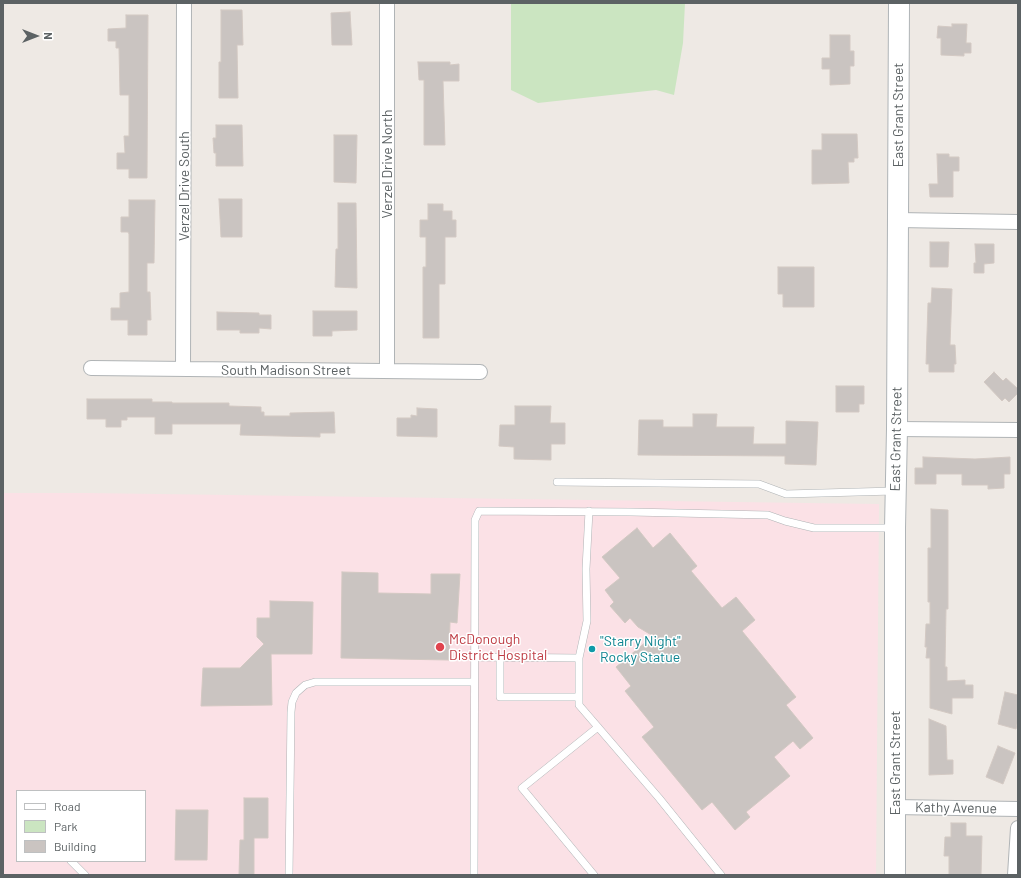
<!DOCTYPE html>
<html>
<head>
<meta charset="utf-8">
<style>
  body { margin:0 }
  #map { position:relative; width:1021px; height:878px; overflow:hidden; background:#eee9e4; font-family:Barlow,sans-serif }
  canvas { display:block }
  .frame { position:absolute; inset:0; border:4px solid #5c6264; pointer-events:none }
  .legend { position:absolute; left:16px; top:790px; width:130px; height:72px; box-sizing:border-box; background:#fff; border:1px solid #bec0c1; margin:0; padding:5px 7px; list-style:none; font-size:12px; color:#5c6264 }
  .legend li { display:flex; align-items:center; gap:8px; height:20px }
  .legend b { width:20px; border:1px solid #bec0c1 }
  .north { position:absolute; left:16px; top:16px; width:40px; height:40px; -webkit-text-stroke:3px #fff; paint-order:stroke; rotate:90deg; font-size:11px; font-weight:700; line-height:16px; text-align:center; color:#5c6264 }
  .north::after { content:''; display:block; margin:auto; width:14px; height:18px; background:#5c6264; clip-path:polygon(50% 0,100% 100%,50% 72%,0 100%) }
</style>
</head>
<body>
<div id="map">
<canvas width="1021" height="878"></canvas>
<div class="frame"></div>
<ul class="legend">
<li><b style="height:5px;background:#fff"></b>Road</li>
<li><b style="height:11px;background:#cbe5c1"></b>Park</li>
<li><b style="height:11px;background:#cac4c1"></b>Building</li>
</ul>
<div class="north">N</div>
</div>
<script>
const g = document.querySelector('canvas').getContext('2d');
g.lineJoin = 'round';
function fillPath(path, color) {
  g.fillStyle = color;
  g.fill(path, 'evenodd');
}
function poly(rows) {
  const path = new Path2D();
  for (const r of rows) {
    path.moveTo(r[0], r[1]);
    for (let i = 2; i < r.length; i += 2) path.lineTo(r[i], r[i + 1]);
  }
  return path;
}
function trace(path, color, width, dash) {
  g.strokeStyle = color;
  g.lineWidth = width;
  g.lineCap = dash ? 'butt' : 'round';
  g.setLineDash(dash || []);
  g.stroke(path);
}
function drawText(font, color, halo, rows, align = 'center') {
  g.font = font + ' Barlow,sans-serif';
  g.lineWidth = 3;
  g.setLineDash([]);
  g.textBaseline = 'middle';
  g.strokeStyle = halo;
  g.fillStyle = color;
  for (const [text, x, y, turn = 0] of rows) {
    g.save();
    g.translate(x, y);
    g.rotate((+turn || 0) * Math.PI / 180);
    g.textAlign = isNaN(turn) ? turn : align;
    if (halo) g.strokeText(text, 0, 0);
    g.fillText(text, 0, 0);
    g.restore();
  }
}
fillPath(poly([
  [3,493,86,493,879,504,876,875,3,875],
  [17,791,145,791,145,861,17,861]
]), '#fbe1e6');
fillPath(poly([
  [511,3,685,3,683,43,674,95,656,90,538,103,511,90]
]), '#cbe5c1');
const building = poly([
  [221,10,242,10,243,45,237,45,238,98,219,98,219,62,221,62,221,10],
  [350,12,352,45,332,45,331,13,350,12],
  [126,15,148,15,147,178,129,178,129,169,117,169,117,153,125,153,124,136,129,136,129,95,120,95,119,48,116,48,116,41,108,41,108,29,126,28,126,15],
  [952,24,967,24,966,43,971,43,971,53,964,53,964,56,941,55,941,38,937,38,938,26,952,27,952,24],
  [830,35,850,35,850,51,854,51,854,66,850,66,850,84,830,85,830,69,822,69,822,58,830,58,830,35],
  [418,62,450,62,450,65,459,64,459,81,443,81,445,145,424,145,424,80,419,80,418,62],
  [216,125,242,125,243,166,216,166,216,153,214,153,213,138,216,138,216,125],
  [822,134,857,134,858,158,854,158,854,162,848,162,849,183,812,184,812,150,822,150,822,134],
  [334,135,357,135,356,183,334,182,334,135],
  [937,154,949,154,949,157,959,157,959,171,953,171,953,197,930,197,929,184,938,184,937,154],
  [219,199,242,199,242,237,221,237,219,199],
  [129,200,155,200,154,263,147,263,147,292,150,292,151,320,147,320,147,335,128,335,128,320,111,320,111,308,120,308,120,293,129,292,129,234,128,232,121,232,121,217,129,217,129,200],
  [338,203,356,203,357,288,335,287,336,249,338,249,338,203],
  [428,204,443,204,443,211,452,211,452,220,456,220,456,237,445,237,445,284,439,284,439,338,423,338,423,267,426,267,426,237,420,237,420,220,428,220,428,204],
  [930,242,949,242,948,267,930,267,930,242],
  [975,244,994,244,994,263,984,264,984,273,974,273,974,263,976,263,975,244],
  [778,267,814,267,814,307,783,307,783,294,778,294,778,267],
  [932,288,952,289,950,345,955,345,956,364,954,364,954,372,929,372,929,364,926,364,928,303,931,303,932,288],
  [313,311,357,311,357,330,332,331,332,336,313,336,313,311],
  [217,312,259,313,259,315,271,315,271,329,259,328,259,333,240,333,240,330,217,330,217,312],
  [994,372,1003,381,1006,378,1018,389,1018,393,1009,402,1005,398,1002,401,984,382,994,372],
  [836,386,864,386,864,404,859,404,859,412,836,412,836,386],
  [87,399,152,399,152,402,172,402,172,403,229,403,229,406,261,407,261,412,264,412,264,416,290,416,290,413,334,412,335,433,320,433,320,437,240,435,241,424,172,424,172,434,155,434,155,417,127,417,127,420,121,420,121,427,106,427,106,419,87,419,87,399],
  [515,406,551,406,550,423,565,423,565,444,551,444,551,460,514,459,514,447,499,446,500,425,515,425,515,406],
  [417,408,437,409,437,437,397,436,397,418,411,418,411,415,417,416,417,408],
  [693,414,717,414,716,427,754,427,753,444,786,444,786,421,818,422,816,465,785,464,785,456,638,455,639,420,663,420,663,427,693,427,693,414],
  [923,457,975,459,1010,457,1010,474,1004,474,1004,488,988,489,988,485,962,485,962,474,936,474,936,484,915,484,915,468,923,468,923,457],
  [931,509,948,510,948,609,946,609,945,667,947,667,947,681,965,680,965,685,973,685,973,698,952,698,952,714,930,708,930,658,926,658,927,647,925,647,926,624,930,624,930,602,928,602,928,548,931,548,931,509],
  [637,528,653,548,670,533,697,566,691,571,722,608,736,597,755,620,742,631,796,697,786,705,813,738,800,749,793,741,774,757,790,776,746,812,750,817,735,830,712,802,702,810,642,737,654,727,625,691,631,686,616,667,653,636,638,627,630,618,625,623,610,606,614,602,605,590,620,578,602,557,637,528],
  [342,572,378,573,378,593,431,594,431,574,460,574,457,623,450,622,449,660,341,658,342,572],
  [270,601,313,602,312,654,271,654,272,705,201,706,203,668,240,668,264,644,257,637,257,618,270,618,270,601],
  [1005,692,1018,695,1018,719,1016,729,998,724,1005,692],
  [929,719,946,726,947,760,953,760,953,774,929,775,929,719],
  [998,746,1015,753,1003,784,986,777,998,746],
  [244,798,268,798,268,838,254,838,254,875,239,875,240,840,244,840,244,798],
  [176,810,208,810,207,860,175,860,176,810],
  [951,823,966,823,966,836,982,836,981,875,949,875,949,856,944,856,945,837,951,837,951,823]
]);
fillPath(building, '#cac4c1');
trace(building, '#d3c9c3', 1);
const service = poly([
  [557,482,759,484,786,494,894,491],
  [589,511,586,569,587,621,579,658,579,705,659,798,721,875],
  [474,657,579,658],
  [500,657,500,697,579,697],
  [71,861,85,875],
  [289,875,291,712,292,702,296,693,305,685,315,682,474,682],
  [474,875,475,531,475,520,479,511,631,512,768,515,785,521,814,528,894,528],
  [594,875,522,788,598,727]
]);
const minor = poly([
  [898,220,1018,222],
  [91,368,480,372],
  [183,369,184,3],
  [387,370,387,3],
  [897,429,1018,430],
  [894,807,1018,809],
  [1015,875,1018,828]
]);
const secondary = poly([
  [895,875,895,528,897,429,899,3]
]);
trace(service, '#b0b4b6', 8);
trace(minor, '#b0b4b6', 16);
trace(secondary, '#afb4b7', 22);
trace(service, '#fff', 7);
trace(minor, '#fff', 14);
trace(secondary, '#fff', 20);
for (const [x, y, r, color] of [
  [440,647,5,"#e0444e"],
  [592,649,4,"#0f9aa8"]
]) {
  const dot = new Path2D();
  dot.arc(x, y, r, 0, 2 * Math.PI);
  g.fillStyle = color;
  g.fill(dot);
  trace(dot, '#fff', 1.5);
}
drawText('14px', '#5c6264', '#fff', [
  ["East Grant Street",898,115,-90],
  ["Verzel Drive North",387,164,-90],
  ["Verzel Drive South",184,186,-90],
  ["South Madison Street",286,370],
  ["East Grant Street",896,439,-89],
  ["East Grant Street",895,763,-90],
  ["Kathy Avenue",956,808,1]
]);
drawText('14px', '#be3a42', '#fff', [
  ["McDonough",449,639],
  ["District Hospital",449,655]
], 'left');
drawText('14px', '#0d838f', '#fff', [
  ["\"Starry Night\"",600,641],
  ["Rocky Statue",600,657]
], 'left');
</script>
</body>
</html>
